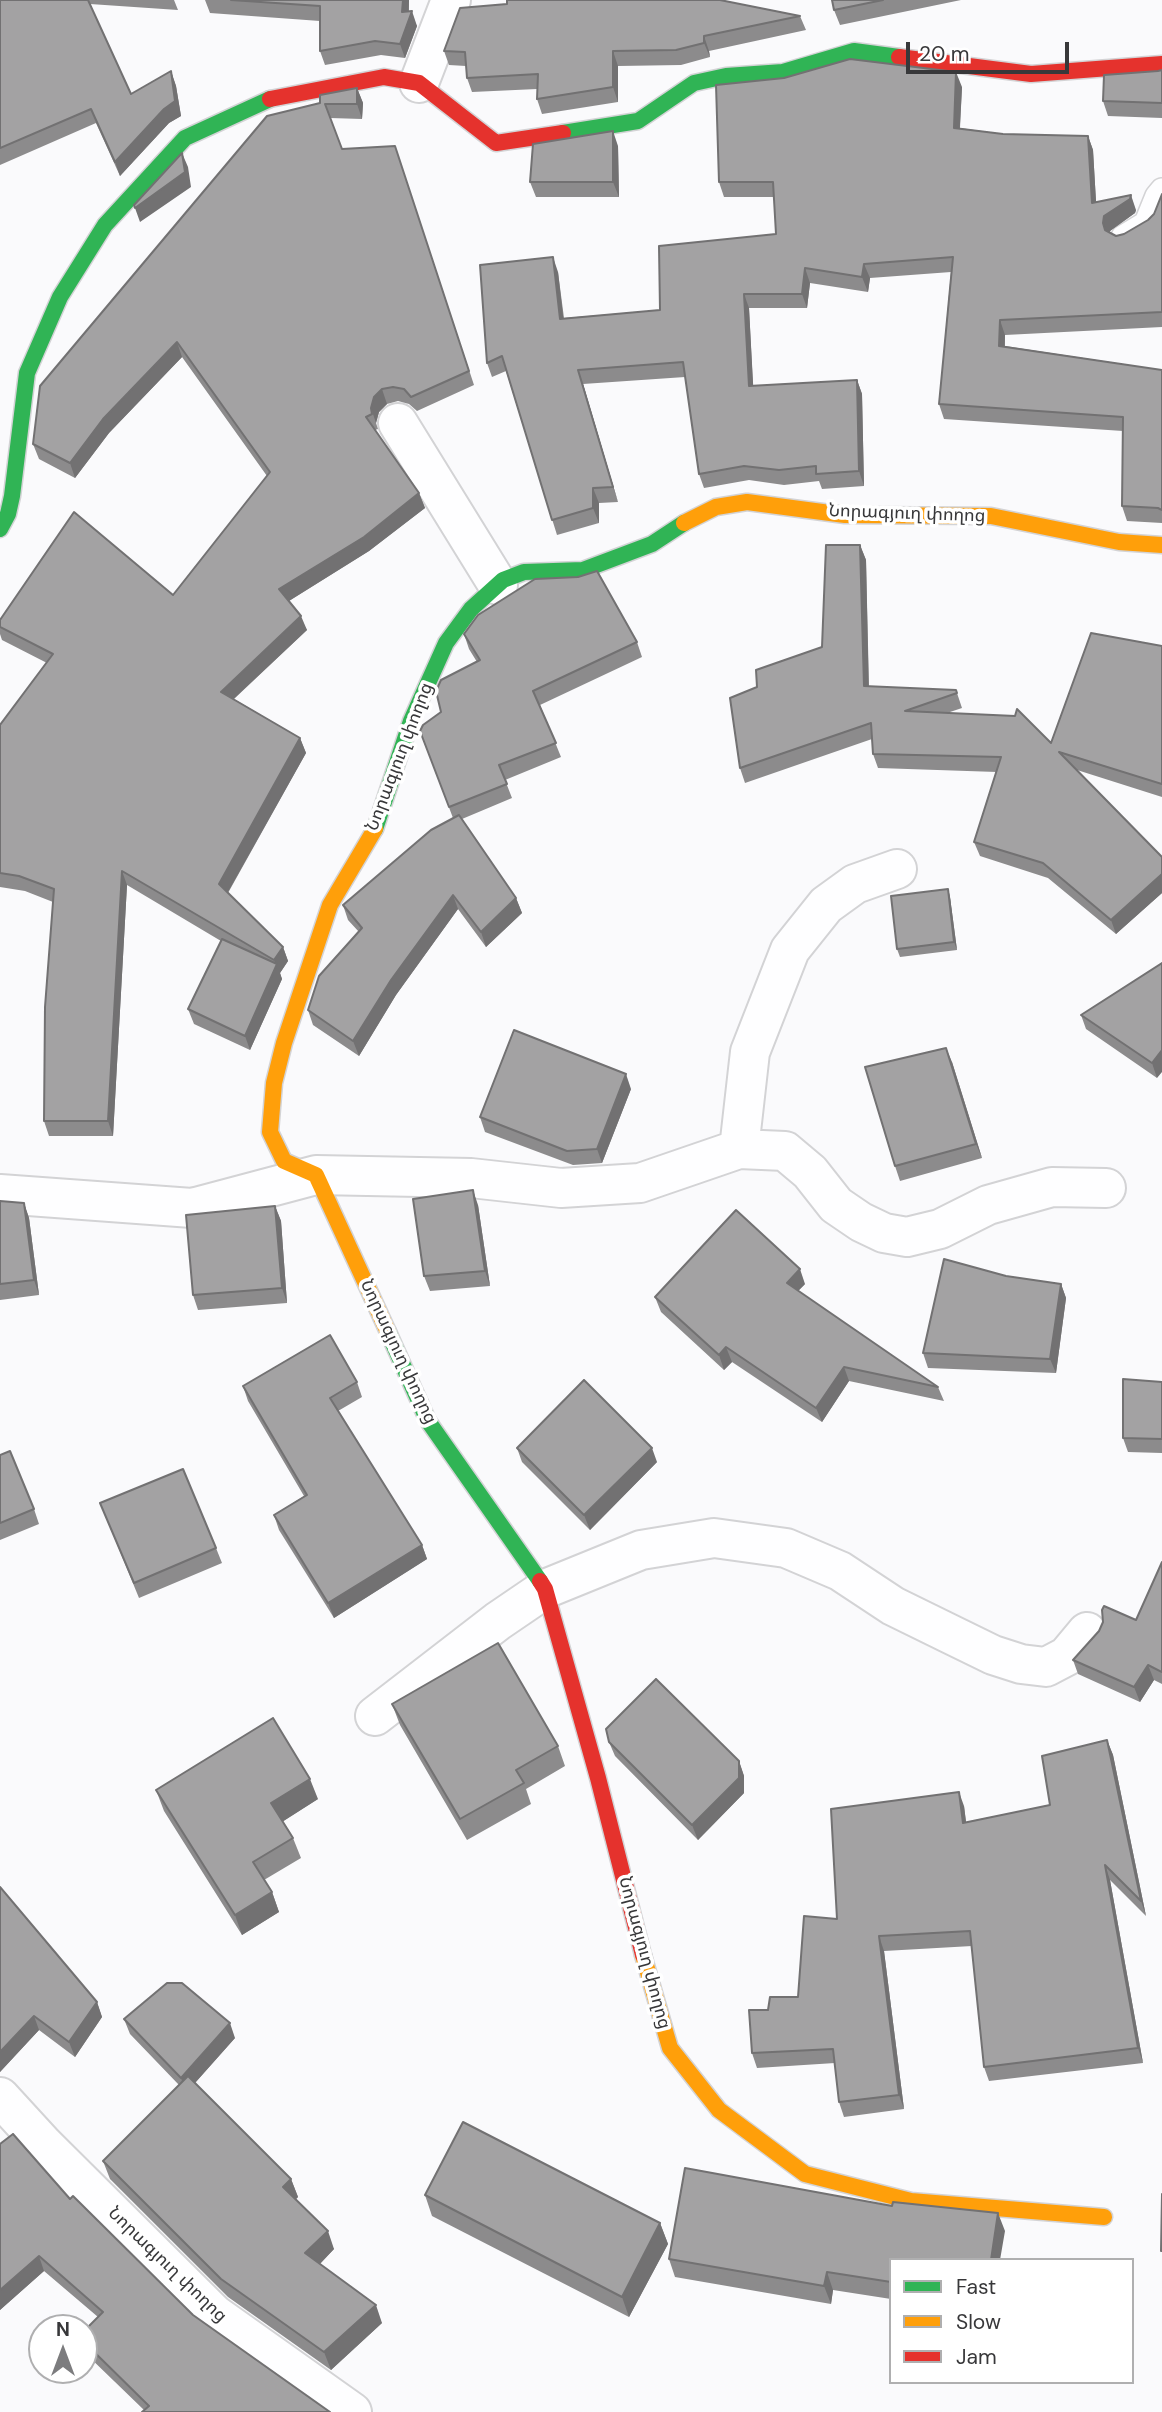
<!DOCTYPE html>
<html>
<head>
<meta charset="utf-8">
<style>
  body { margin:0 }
  #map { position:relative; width:1162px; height:2412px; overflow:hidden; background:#fafafc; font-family:"DM Sans",sans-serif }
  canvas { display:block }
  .legend { position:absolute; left:889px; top:2258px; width:245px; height:126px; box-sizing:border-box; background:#fff; border:2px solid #afafb0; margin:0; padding:9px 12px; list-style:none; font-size:21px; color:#38383a }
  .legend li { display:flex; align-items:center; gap:14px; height:35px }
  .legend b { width:35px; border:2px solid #afafb0 }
  .north { position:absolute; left:28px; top:2314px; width:70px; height:70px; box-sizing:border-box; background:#fff; border:2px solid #afafb0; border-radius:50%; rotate:0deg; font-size:19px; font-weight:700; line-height:28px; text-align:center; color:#38383a }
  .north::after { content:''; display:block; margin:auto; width:24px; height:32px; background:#7c7c7e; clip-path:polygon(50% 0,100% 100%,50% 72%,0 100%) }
  .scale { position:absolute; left:906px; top:42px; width:163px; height:32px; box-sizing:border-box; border:4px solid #38383a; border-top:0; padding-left:9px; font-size:21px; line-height:24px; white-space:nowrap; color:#38383a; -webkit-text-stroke:5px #fff; paint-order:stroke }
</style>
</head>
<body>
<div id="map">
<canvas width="1162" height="2412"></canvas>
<ul class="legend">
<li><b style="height:9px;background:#30b455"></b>Fast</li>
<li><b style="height:9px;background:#ff9f0a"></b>Slow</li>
<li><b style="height:9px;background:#e5322d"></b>Jam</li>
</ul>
<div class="north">N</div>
<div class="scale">20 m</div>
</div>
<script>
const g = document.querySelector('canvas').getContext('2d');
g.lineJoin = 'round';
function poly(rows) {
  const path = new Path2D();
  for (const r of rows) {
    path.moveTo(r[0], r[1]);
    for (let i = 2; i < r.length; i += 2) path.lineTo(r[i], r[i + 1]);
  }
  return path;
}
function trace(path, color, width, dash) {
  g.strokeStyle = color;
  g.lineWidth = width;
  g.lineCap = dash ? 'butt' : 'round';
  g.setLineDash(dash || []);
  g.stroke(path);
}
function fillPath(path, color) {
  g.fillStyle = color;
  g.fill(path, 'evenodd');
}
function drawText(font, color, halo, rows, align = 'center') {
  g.font = font + ' "DM Sans","Noto Sans Armenian",sans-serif';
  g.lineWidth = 7;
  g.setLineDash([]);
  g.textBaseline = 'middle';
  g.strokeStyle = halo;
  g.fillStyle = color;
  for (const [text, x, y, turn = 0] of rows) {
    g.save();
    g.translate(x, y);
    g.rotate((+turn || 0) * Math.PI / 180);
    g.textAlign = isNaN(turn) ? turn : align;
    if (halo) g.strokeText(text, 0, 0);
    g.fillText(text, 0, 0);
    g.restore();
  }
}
const lane = poly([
  [1123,237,1146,223,1157,196,1162,190]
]);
const street = poly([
  [419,83,451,0],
  [398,423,498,585],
  [739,1149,750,1052,790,950,826,905,855,884,897,869],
  [0,1194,192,1208,316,1175,471,1178,561,1188,640,1183,739,1149,785,1151,810,1172,836,1205,861,1222,884,1233,907,1237,940,1229,988,1205,1052,1187,1106,1188],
  [375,1716,498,1621,545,1589,641,1550,714,1538,786,1548,840,1571,893,1606,948,1633,993,1655,1021,1664,1046,1667,1067,1656,1087,1632],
  [0,2097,44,2145,214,2314,352,2412]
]);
const fast = poly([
  [563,133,638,121,694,83,726,76,783,72,854,51,899,57],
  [0,529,8,514,12,496,27,373,60,297,105,225,185,138,270,99],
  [375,829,411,721,446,643,471,609,503,580,524,572,583,570,652,544,684,523],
  [388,1332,428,1421,540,1581]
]);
const slow = poly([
  [684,523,716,507,747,502,845,515,991,516,1119,542,1162,545],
  [375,829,330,905,284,1043,274,1083,270,1132,284,1161,316,1175,388,1332],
  [643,1955,670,2048,719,2110,805,2174,911,2201,1104,2217]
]);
const jam = poly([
  [899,57,1031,74,1162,64],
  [270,99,384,77,419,83,496,143,563,133],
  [540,1581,545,1589,598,1778,643,1955]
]);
trace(lane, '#d3d3d5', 26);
trace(street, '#d3d3d5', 42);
trace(fast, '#d3d3d5', 19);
trace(slow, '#d3d3d5', 19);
trace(jam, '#d3d3d5', 19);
trace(lane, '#fefeff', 23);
trace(street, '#fefeff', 38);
trace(fast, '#30b455', 16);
trace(slow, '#ff9f0a', 16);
trace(jam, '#e5322d', 16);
fillPath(poly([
  [0,0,174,0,178,10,90,4,131,94,171,71,176,86,181,116,169,123,120,176,96,123,0,165],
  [205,0,409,0,409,12,417,26,405,58,381,55,325,65,320,51,320,21,210,13],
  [832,0,961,0,840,25,834,10],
  [800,16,806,30,709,51,710,57,681,65,618,66,618,102,542,114,537,99,537,89,472,92,467,78,466,66,449,65,444,51],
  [1162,70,1162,118,1108,116,1103,101],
  [962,87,960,128,1003,134,1088,136,1093,150,1096,202,1136,210,1135,213,1110,231,1109,232,1116,236,1124,234,1148,220,1154,214,1162,194,1162,327,1005,335,1005,346,1162,370,1162,523,1127,521,1122,506,1123,431,944,419,939,404,951,272,870,278,868,292,810,283,807,308,749,308,753,386,857,380,862,394,864,486,822,489,819,481,784,485,749,480,704,488,699,474,685,377,583,384,618,502,599,503,599,523,557,535,506,371,492,377,487,363,558,272,564,318,660,310,776,234,774,197,724,197,719,182],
  [357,88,363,103,362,119,330,118,342,149,395,146,474,385,417,411,409,404,398,401,387,404,379,412,376,423,378,429,375,430,419,493,425,508,369,551,289,601,307,630,234,699,300,738,306,753,228,893,283,947,288,961,280,973,282,979,250,1050,194,1024,188,1009,221,941,127,885,113,1136,49,1136,44,1121,53,902,25,891,0,887,0,725,47,663,2,640,0,634,0,627,173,595,267,476,182,357,109,433,75,478,39,459,33,444,320,103],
  [618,146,619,197,536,197,530,182],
  [860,545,866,560,869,687,956,690,962,708,947,713,1051,743,1162,646,1162,797,1077,770,1162,857,1162,893,1116,934,1048,878,980,856,974,842,997,772,878,768,873,754,872,739,745,783,740,768,757,687,822,647],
  [464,634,637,642,642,657,540,705,561,757,505,780,512,798,462,819,516,898,522,913,486,947,458,909,396,995,359,1056,313,1025,308,1010,359,932,348,920,343,905,453,818,420,731,441,712,477,662,469,649],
  [948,889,950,897,957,950,900,957,897,949],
  [1162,963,1157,1078,1086,1029,1081,1015],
  [952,1062,982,1158,900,1181,895,1166],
  [631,1089,602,1163,573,1165,485,1132,480,1117],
  [0,1201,24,1203,29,1218,39,1295,0,1300],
  [478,1205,490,1286,430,1291,424,1276],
  [275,1206,281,1221,287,1303,198,1310,193,1295],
  [1006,1276,1061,1284,1066,1298,1056,1373,928,1368,923,1353],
  [805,1284,798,1291,938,1387,944,1401,849,1381,822,1422,732,1362,724,1370,661,1312,655,1297],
  [357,1382,362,1397,338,1411,422,1545,427,1559,334,1618,279,1530,274,1515,304,1496,248,1401,243,1386],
  [1162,1382,1162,1453,1128,1452,1123,1438],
  [517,1448,657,1462,590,1530,522,1462],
  [0,1455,34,1509,39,1524,0,1540],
  [100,1503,216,1548,222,1563,139,1598],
  [1162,1562,1162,1684,1154,1680,1140,1702,1078,1674,1073,1660,1099,1631,1136,1620],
  [392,1704,558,1746,565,1766,526,1789,531,1804,467,1840,400,1725],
  [1107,1740,1113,1755,1146,1916,1110,1880,1143,2063,989,2081,984,2067,972,1946,884,1951,904,2109,844,2117,839,2102,835,2063,757,2068,752,2053,768,2010,798,1997,837,1919,964,1806,966,1822,1050,1805],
  [609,1742,739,1761,744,1776,744,1793,698,1840,615,1756],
  [156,1790,318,1799,283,1821,293,1838,301,1858,264,1880,272,1892,279,1912,242,1935,164,1811],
  [0,1887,97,2002,102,2017,75,2057,39,2030,0,2072],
  [124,2019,235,2038,195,2083,291,2179,298,2197,296,2199,334,2249,320,2264,382,2323,331,2370,228,2297,110,2179,103,2161,179,2085,130,2034],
  [0,2144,70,2199,193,2315,330,2412,144,2410,84,2352,84,2331,98,2317,44,2271,0,2310],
  [425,2195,660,2223,668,2244,629,2317,432,2216],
  [1005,2231,891,2260,891,2299,833,2290,831,2304,675,2277,669,2259]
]), '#8c8b8c');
fillPath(poly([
  [403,0,409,0,408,23,412,11,417,26,405,58,400,44],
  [704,36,709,51,710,57,704,43],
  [613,51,618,66,618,102,613,87],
  [171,71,176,86,181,116,169,123,120,176,115,162],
  [956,72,962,87,959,142,954,128],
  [357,88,363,103,362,119,357,104],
  [613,131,618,146,619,197,613,182],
  [1088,136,1093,150,1097,218,1092,203],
  [182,153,188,167,191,187,140,222,135,208],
  [1131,195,1136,210,1135,213,1110,231,1108,238,1103,223,1104,216],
  [553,257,558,272,565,333,560,319],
  [864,264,870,278,868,292,862,277],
  [805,268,810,283,807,308,802,294],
  [744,294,749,308,754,401,749,386],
  [1000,320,1005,335,1004,360,999,346],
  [177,342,182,357,109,433,75,478,70,463,103,419],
  [578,370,583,384,618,502,613,487],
  [857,380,862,394,864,486,859,471],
  [382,389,387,404,379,412,376,423,378,429,371,408,374,397],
  [593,488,599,503,599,523,593,508],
  [419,493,425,508,369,551,284,604,279,589],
  [860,545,866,560,869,701,864,686],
  [301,616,307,630,226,706,221,692],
  [300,738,306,753,224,899,219,884],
  [122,871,127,885,113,1136,108,1121],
  [1162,874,1162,893,1116,934,1111,920],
  [948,889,950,897,957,950,954,942],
  [453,895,458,909,396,995,359,1056,353,1041,391,980],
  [516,898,522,913,486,947,481,932],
  [283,947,288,961,280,973,282,979,250,1050,245,1036,276,967,274,960],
  [946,1048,952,1062,982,1158,976,1144],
  [1162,1050,1162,1072,1157,1078,1152,1063],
  [626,1074,631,1089,602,1163,597,1149],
  [473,1190,478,1205,490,1286,485,1271],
  [24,1203,29,1218,39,1295,34,1280],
  [275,1206,281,1221,287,1303,282,1288],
  [800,1269,805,1284,792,1297,787,1283],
  [1061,1284,1066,1298,1056,1373,1050,1359],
  [726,1347,732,1362,724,1370,719,1355],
  [844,1367,849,1381,822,1422,816,1408],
  [652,1448,657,1462,590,1530,584,1515],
  [422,1545,427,1559,334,1618,328,1603],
  [1148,1665,1154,1680,1140,1702,1134,1687],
  [1107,1740,1113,1755,1146,1916,1141,1901],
  [739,1761,744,1776,744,1793,698,1840,692,1825],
  [310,1779,318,1799,279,1824,271,1803],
  [959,1792,964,1806,968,1838,963,1823],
  [1105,1865,1110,1880,1143,2063,1138,2048],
  [272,1892,279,1912,242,1935,235,1915],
  [879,1936,884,1951,904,2109,899,2095],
  [97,2002,102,2017,75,2057,69,2042],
  [34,2016,39,2030,0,2072,0,2052],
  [230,2023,235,2038,186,2093,181,2078],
  [291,2179,298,2197,290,2205,283,2187],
  [998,2213,1005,2231,1000,2260,991,2260],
  [660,2223,668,2244,629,2317,622,2297],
  [328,2231,334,2249,312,2272,305,2253],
  [39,2256,44,2271,0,2310,0,2290],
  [827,2272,833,2290,831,2304,824,2286],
  [376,2305,382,2323,331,2370,324,2352]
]), '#727172');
const building = poly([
  [0,0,88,0,131,94,171,71,175,101,164,109,115,162,91,109,0,148,0,0],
  [231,0,403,0,402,12,412,11,400,44,375,41,320,51,320,6,231,0],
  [507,0,720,0,800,16,704,36,704,43,676,50,613,51,613,87,537,99,538,74,467,78,465,52,444,51,460,8,507,4,507,0],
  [832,0,883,0,834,10,832,0],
  [850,59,956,72,954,128,1003,134,1088,136,1092,203,1131,195,1130,199,1104,216,1103,223,1105,230,1116,236,1124,234,1148,220,1154,214,1162,194,1162,312,1000,320,999,346,1162,370,1162,510,1158,508,1122,506,1123,417,939,404,953,257,864,264,862,277,805,268,802,294,744,294,749,386,857,380,859,471,816,474,816,466,779,470,744,466,699,474,683,362,578,370,613,487,593,488,593,508,552,520,502,356,487,363,480,265,553,257,560,319,660,310,659,246,776,234,773,182,719,182,716,85,784,78,850,59],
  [1162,70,1162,103,1103,101,1104,75,1158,71,1162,70],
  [357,88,357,104,325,104,342,149,395,146,469,371,411,397,404,389,393,387,382,389,374,397,371,408,372,414,366,417,419,493,364,537,279,589,301,616,221,692,300,738,219,884,283,947,274,960,122,871,108,1121,44,1121,45,1007,54,889,19,876,0,873,0,725,53,654,0,627,0,620,74,512,173,595,270,472,177,342,103,419,70,463,33,444,40,386,267,116,320,103,320,95,357,88],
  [613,131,613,182,530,182,533,144,613,131],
  [182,153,185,172,135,208,134,205,182,153],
  [826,545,860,545,864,686,956,690,957,693,905,711,1015,716,1017,709,1051,743,1091,633,1162,646,1162,784,1059,752,1162,857,1162,874,1111,920,1043,863,974,842,1001,757,873,754,871,723,740,768,730,698,757,687,756,670,822,647,826,545],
  [597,571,637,642,533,691,556,743,499,765,507,784,449,807,420,731,423,725,441,712,436,691,441,680,480,660,464,634,478,615,535,579,578,577,597,571],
  [459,815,516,898,481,932,453,895,391,980,353,1041,308,1010,319,976,362,928,343,905,431,830,459,815],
  [948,889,954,942,897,949,891,896,948,889],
  [222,939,277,964,245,1036,188,1009,222,939],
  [1162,963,1162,1050,1152,1063,1081,1015,1162,963],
  [514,1030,626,1074,597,1149,567,1151,480,1117,514,1030],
  [946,1048,976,1144,895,1166,865,1067,946,1048],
  [473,1190,485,1271,424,1276,413,1199,473,1190],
  [0,1201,24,1203,34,1280,0,1284,0,1201],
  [275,1206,282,1288,193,1295,186,1215,275,1206],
  [736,1210,800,1269,787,1283,938,1387,844,1367,816,1408,726,1347,719,1355,655,1297,736,1210],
  [944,1259,1006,1276,1061,1284,1050,1359,923,1353,944,1259],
  [330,1335,357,1382,330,1398,422,1545,328,1603,274,1515,307,1495,243,1386,330,1335],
  [1123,1379,1162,1382,1162,1439,1123,1438,1123,1379],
  [584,1380,652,1448,584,1515,517,1448,584,1380],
  [10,1451,34,1509,0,1523,0,1455,10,1451],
  [183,1469,216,1548,134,1583,100,1503,183,1469],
  [1162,1562,1162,1672,1148,1665,1134,1687,1073,1660,1099,1631,1103,1622,1102,1610,1104,1606,1136,1620,1162,1562],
  [498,1643,558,1746,516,1770,524,1783,460,1819,392,1704,498,1643],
  [656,1679,739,1761,739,1778,692,1825,609,1742,606,1729,656,1679],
  [273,1718,310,1779,271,1803,293,1838,253,1862,272,1892,235,1915,156,1790,273,1718],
  [1107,1740,1141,1901,1105,1865,1138,2048,984,2067,970,1931,879,1936,899,2095,839,2102,833,2049,752,2053,749,2010,768,2010,770,1997,798,1997,804,1916,837,1919,831,1809,959,1792,963,1823,1050,1805,1042,1756,1107,1740],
  [0,1887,97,2002,69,2042,34,2016,0,2052,0,1887],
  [167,1983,182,1983,230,2023,181,2078,124,2019,167,1983],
  [188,2076,291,2179,283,2187,328,2231,305,2253,376,2305,324,2352,221,2279,103,2161,188,2076],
  [463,2122,660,2223,622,2297,425,2195,463,2122],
  [13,2134,70,2199,73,2196,193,2315,330,2412,142,2412,149,2406,84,2342,84,2331,103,2312,39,2256,0,2290,0,2144,13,2134],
  [685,2168,892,2206,893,2202,998,2213,991,2260,891,2260,891,2282,827,2272,824,2286,669,2259,685,2168],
  [1162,2194,1162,2251,1161,2251,1162,2194]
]);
fillPath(building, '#a3a2a3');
trace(building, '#727172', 2);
drawText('18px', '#38383a', '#fff', [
  ["Նորագյուղ փողոց",907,514,2],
  ["Նորագյուղ փողոց",400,757,-69],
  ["Նորագյուղ փողոց",398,1352,65],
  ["Նորագյուղ փողոց",644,1953,75],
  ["Նորագյուղ փողոց",167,2265,44]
]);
</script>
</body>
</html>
